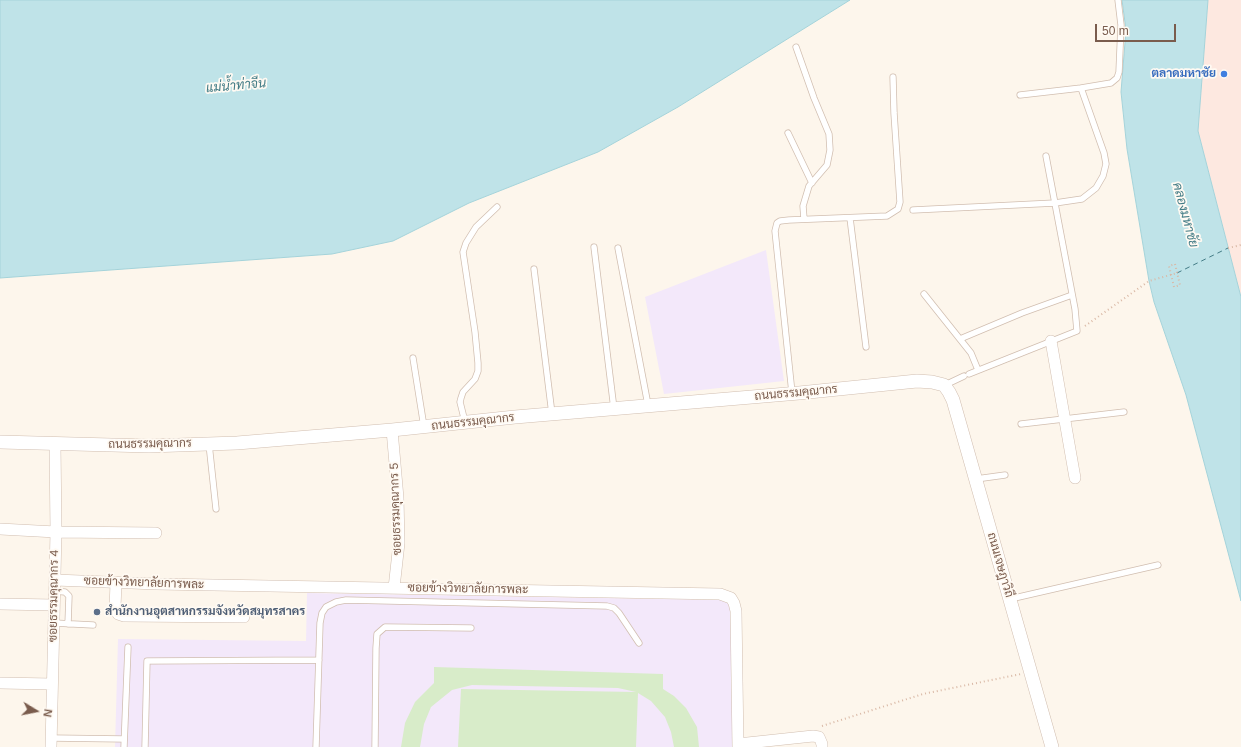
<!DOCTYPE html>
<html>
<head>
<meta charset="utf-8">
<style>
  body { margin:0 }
  #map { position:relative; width:1241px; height:747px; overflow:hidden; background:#fdf6ec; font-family:Arial,sans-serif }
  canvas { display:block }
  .north { position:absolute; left:16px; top:691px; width:40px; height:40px; -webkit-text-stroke:3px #fffaf3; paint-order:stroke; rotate:100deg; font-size:11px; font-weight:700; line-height:16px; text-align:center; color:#7a5c4d }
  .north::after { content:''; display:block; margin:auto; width:14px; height:18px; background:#7a5c4d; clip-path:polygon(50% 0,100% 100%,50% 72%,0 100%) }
  .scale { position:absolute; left:1095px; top:24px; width:81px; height:18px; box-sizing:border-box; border:2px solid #7a5c4d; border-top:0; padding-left:5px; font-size:12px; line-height:14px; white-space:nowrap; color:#7a5c4d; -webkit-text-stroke:3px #fffaf3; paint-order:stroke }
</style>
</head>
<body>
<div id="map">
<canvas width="1241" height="747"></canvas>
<div class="north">N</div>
<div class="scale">50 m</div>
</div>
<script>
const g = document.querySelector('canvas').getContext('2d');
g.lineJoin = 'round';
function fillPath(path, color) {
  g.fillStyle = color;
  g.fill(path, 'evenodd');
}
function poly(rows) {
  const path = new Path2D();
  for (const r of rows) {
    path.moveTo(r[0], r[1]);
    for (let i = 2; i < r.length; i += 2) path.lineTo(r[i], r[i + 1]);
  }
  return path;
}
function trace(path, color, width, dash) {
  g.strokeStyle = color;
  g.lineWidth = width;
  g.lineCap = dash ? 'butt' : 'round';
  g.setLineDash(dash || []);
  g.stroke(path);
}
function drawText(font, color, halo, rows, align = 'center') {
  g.font = font + ' Arial,Sarabun,sans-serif';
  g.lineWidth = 3.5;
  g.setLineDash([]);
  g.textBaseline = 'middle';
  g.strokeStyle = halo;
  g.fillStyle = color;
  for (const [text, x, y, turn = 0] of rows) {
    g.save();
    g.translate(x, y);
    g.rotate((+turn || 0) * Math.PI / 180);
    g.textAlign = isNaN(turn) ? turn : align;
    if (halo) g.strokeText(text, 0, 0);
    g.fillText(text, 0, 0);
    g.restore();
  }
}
fillPath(poly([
  [1208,0,1241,0,1241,297,1198,131]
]), '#fde8e0');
fillPath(poly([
  [766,250,784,381,664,394,645,297],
  [307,593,723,600,730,604,732,610,733,747,111,747,115,747,118,639,306,641]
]), '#f3e8fa');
fillPath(poly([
  [434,667,663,674,663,689,674,696,686,708,697,727,699,747,674,747,671,732,665,717,651,701,638,693,636,747,458,747,461,689,636,692,618,688,472,685,452,690,431,707,424,724,420,747,401,747,405,723,415,702,434,683]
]), '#d8ecc9');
const water = poly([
  [0,0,850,0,678,107,598,152,469,203,393,241,332,254,0,278,0,0],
  [1122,0,1208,0,1198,131,1241,297,1241,601,1186,395,1154,302,1149,281,1127,149,1121,92,1126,30,1122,0]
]);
fillPath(water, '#bfe3e8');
trace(water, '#a5d3da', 1);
trace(poly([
  [1177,273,1228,248]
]), '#437c86', 1, [5, 4]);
const service = poly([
  [796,47,814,98,829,134,830,150,827,165,809,186,803,206,804,219],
  [1081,88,1111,83,1117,78,1119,72,1121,25,1118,0],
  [788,133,812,183],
  [913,210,1055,203,1082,199,1096,188,1103,176,1106,164,1104,153,1081,88,1020,95],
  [850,218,866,347],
  [594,247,614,409],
  [618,248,648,405],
  [534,269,552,414],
  [924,294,971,353,978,370],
  [960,339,1022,313,1072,295],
  [413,358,424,427],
  [969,374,1077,331,1075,309,1046,156],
  [945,385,964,376],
  [792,393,775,231,777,223,780,221,789,220,887,216,898,209,900,202,894,113,893,77],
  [465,422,460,402,461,398,463,392,475,379,478,371,478,363,475,332,463,252,466,243,476,227,497,207],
  [1021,424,1124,412],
  [209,444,216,509],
  [976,479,1005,475],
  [54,591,65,592,69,596,68,624],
  [1010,599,1158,565],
  [54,623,93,625],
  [51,738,124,739],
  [124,747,128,647],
  [145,747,147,661,319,660],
  [316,747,320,623,322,613,326,607,336,602,346,600,607,606,614,608,619,613,639,643],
  [375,747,376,648,377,634,385,627,471,628]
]);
const minor = poly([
  [1051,341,1075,478],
  [392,430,398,498,399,543,394,588],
  [0,529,56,532,156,533],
  [55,580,157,584,720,594,731,598,734,603,736,611,738,747],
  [116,583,115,608,118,614,124,616,244,617],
  [0,604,54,605],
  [0,683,52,684],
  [738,744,813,736,819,737,822,744,822,747],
  [51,747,56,532,55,444]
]);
const tertiary = poly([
  [0,442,149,446,237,443,392,430,515,417,799,393,917,381,932,382,944,385,949,392,953,400,1052,747]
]);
trace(service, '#d1beb0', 7);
trace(minor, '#d1beb0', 12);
trace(tertiary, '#d1beb0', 14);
trace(poly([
  [1228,248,1241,245],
  [1175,264,1180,285,1174,287,1169,266,1175,264],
  [1085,326,1149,281,1177,273],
  [822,726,923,694,1021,674]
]), '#d9b8a5', 2, [1, 3]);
trace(service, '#fff', 5.5);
trace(minor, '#fff', 11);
trace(tertiary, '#fff', 13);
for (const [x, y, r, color] of [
  [1224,74,4,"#3f7fe0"],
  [97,612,4,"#5c6f8a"]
]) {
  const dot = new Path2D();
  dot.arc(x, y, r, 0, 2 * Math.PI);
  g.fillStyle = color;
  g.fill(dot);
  trace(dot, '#fffaf3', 1.5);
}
drawText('bold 12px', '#366cbe', '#fffaf3', [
  ["ตลาดมหาชัย",1216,74]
], 'right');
drawText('12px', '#7a5c4d', '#fffaf3', [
  ["ถนนธรรมคุณากร",796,393,-5],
  ["ถนนธรรมคุณากร",473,422,-6],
  ["ถนนธรรมคุณากร",150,444,-1],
  ["ซอยธรรมคุณากร 5",396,509,-92],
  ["ถนนเจษฎาวิถี",1000,565,74],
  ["ซอยข้างวิทยาลัยการพละ",144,583,2],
  ["ซอยข้างวิทยาลัยการพละ",468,589,1],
  ["ซอยธรรมคุณากร 4",54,596,-89]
]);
drawText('bold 12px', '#4e5e75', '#fffaf3', [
  ["สำนักงานอุตสาหกรรมจังหวัดสมุทรสาคร",105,612]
], 'left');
drawText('italic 13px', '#437c86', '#fffaf3', [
  ["แม่น้ำท่าจีน",236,86,-5],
  ["คลองมหาชัย",1185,215,75]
]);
</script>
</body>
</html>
